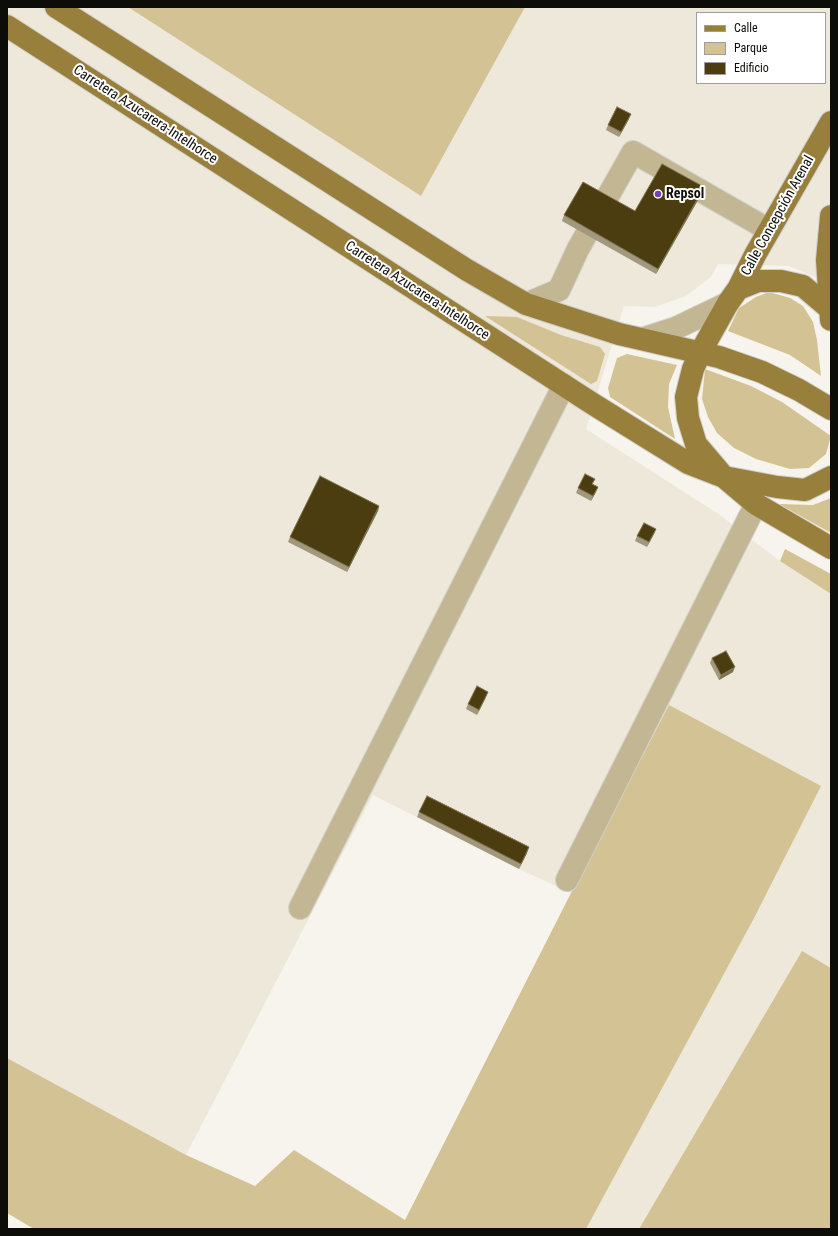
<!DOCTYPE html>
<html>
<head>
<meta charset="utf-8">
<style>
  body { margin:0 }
  #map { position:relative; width:838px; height:1236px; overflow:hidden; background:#f6f4ed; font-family:"Roboto Condensed",sans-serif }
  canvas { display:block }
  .frame { position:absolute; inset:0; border:8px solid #0c0c09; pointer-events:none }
  .legend { position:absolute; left:696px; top:12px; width:130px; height:72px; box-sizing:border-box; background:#fff; border:1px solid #9e9e9d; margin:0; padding:5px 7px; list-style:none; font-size:12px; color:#0c0c09 }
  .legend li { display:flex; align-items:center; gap:8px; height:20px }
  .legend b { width:20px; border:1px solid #9e9e9d }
</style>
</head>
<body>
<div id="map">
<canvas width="838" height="1236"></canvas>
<div class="frame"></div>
<ul class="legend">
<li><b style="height:5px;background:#98803c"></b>Calle</li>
<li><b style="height:11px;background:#d3c293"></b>Parque</li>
<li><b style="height:11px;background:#4c3d10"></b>Edificio</li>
</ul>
</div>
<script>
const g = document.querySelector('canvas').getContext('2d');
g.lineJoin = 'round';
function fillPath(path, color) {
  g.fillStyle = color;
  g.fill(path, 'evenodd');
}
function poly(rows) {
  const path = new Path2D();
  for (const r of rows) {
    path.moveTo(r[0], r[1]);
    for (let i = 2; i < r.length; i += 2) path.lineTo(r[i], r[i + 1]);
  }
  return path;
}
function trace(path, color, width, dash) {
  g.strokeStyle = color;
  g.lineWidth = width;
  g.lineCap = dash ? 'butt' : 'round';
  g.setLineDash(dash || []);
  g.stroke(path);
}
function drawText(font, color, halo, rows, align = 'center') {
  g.font = font + ' "Roboto Condensed",sans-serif';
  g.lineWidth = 4;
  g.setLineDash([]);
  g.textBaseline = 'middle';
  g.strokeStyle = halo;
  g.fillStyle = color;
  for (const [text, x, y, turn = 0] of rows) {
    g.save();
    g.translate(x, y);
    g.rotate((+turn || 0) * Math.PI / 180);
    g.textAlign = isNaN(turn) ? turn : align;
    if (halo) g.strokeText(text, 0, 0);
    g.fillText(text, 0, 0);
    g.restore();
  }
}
fillPath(poly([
  [7,7,831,7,831,284,789,266,718,264,711,277,686,296,655,307,624,306,586,429,720,515,780,561,831,594,831,968,802,951,639,1229,586,1229,752,922,669,705,571,893,519,869,373,795,186,1155,7,1058],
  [697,13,825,13,825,83,697,83]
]), '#ede8da');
fillPath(poly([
  [128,7,525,7,421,196],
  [769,292,790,298,803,306,813,322,817,340,821,376,790,355,728,331,739,308,756,297],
  [485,316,517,317,561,335,600,347,605,354,597,381,591,384],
  [627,354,677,365,669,384,668,407,675,439,610,397,608,388,617,358],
  [705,369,751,386,782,402,831,436,826,454,809,468,790,469,756,459,734,448,717,433,708,417,702,399],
  [831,498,831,533,779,504,813,505],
  [785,549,831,574,831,594,780,561],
  [669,705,821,786,752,922,586,1229,34,1229,7,1213,7,1058,186,1155,255,1186,294,1150,405,1220,571,893],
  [802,951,831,968,831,1229,639,1229]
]), '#d3c293');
const minor = poly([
  [526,304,559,290,578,249,633,152,769,230],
  [642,339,676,328,728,303],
  [567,880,756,504],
  [300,908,564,385]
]);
const major = poly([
  [56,7,467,270,526,304,619,334,719,357,762,372,799,390,831,409],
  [7,26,593,404,688,463,724,477,756,504,831,548],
  [831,122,755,255,738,289,728,303,700,353,693,369,686,397,688,418,696,444,724,477,777,487,805,490,831,477],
  [831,216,827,260,831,320],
  [738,289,758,281,781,281,803,286,830,309]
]);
trace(minor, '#d1cfc9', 24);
trace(major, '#d1cfc9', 24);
trace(minor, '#c2b693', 22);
trace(major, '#98803c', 22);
fillPath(poly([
  [629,119,619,137,606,130,608,125],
  [704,187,702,193,656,274,562,221,564,215,635,211],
  [593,484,596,492,591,501,576,493,578,488],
  [379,506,378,511,347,572,288,542,290,537],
  [656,529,654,534,647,547,635,541,637,536],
  [712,658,733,672,719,680,710,663],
  [486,697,477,715,466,709,468,704],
  [419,812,527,853,519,869,417,817]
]), '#a1987e');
fillPath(poly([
  [631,114,629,119,619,137,621,132],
  [704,187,702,193,656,274,658,269],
  [598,487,596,492,591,501,593,496],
  [379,506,378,511,347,572,349,567],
  [656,529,654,534,647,547,649,542],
  [735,667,733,672,719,680,721,675],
  [488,692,486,697,477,715,479,710],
  [529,847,527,853,519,869,521,864]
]), '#7f7452');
const building = poly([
  [617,107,631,114,621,132,608,125,617,107],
  [662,164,704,187,658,269,564,215,583,182,635,211,662,164],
  [585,474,595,479,592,484,598,487,593,496,578,488,585,474],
  [320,476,379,506,349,567,290,537,320,476],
  [644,523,656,529,649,542,637,536,644,523],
  [726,651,735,667,721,675,712,658,726,651],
  [477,686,488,692,479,710,468,704,477,686],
  [427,796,529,847,521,864,419,812,427,796]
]);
fillPath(building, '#4c3d10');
trace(building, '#7f7452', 1);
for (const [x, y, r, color] of [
  [658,194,4,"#733fb6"]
]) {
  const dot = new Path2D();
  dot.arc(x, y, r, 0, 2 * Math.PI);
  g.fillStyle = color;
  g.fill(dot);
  trace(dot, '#fff', 1.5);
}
drawText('14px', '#0c0c09', '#fff', [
  ["Carretera Azucarera-Intelhorce",145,115,33],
  ["Calle Concepción Arenal",778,216,-61],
  ["Carretera Azucarera-Intelhorce",417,291,33]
]);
drawText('bold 14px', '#0c0c09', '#fff', [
  ["Repsol",666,194]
], 'left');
</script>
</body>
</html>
